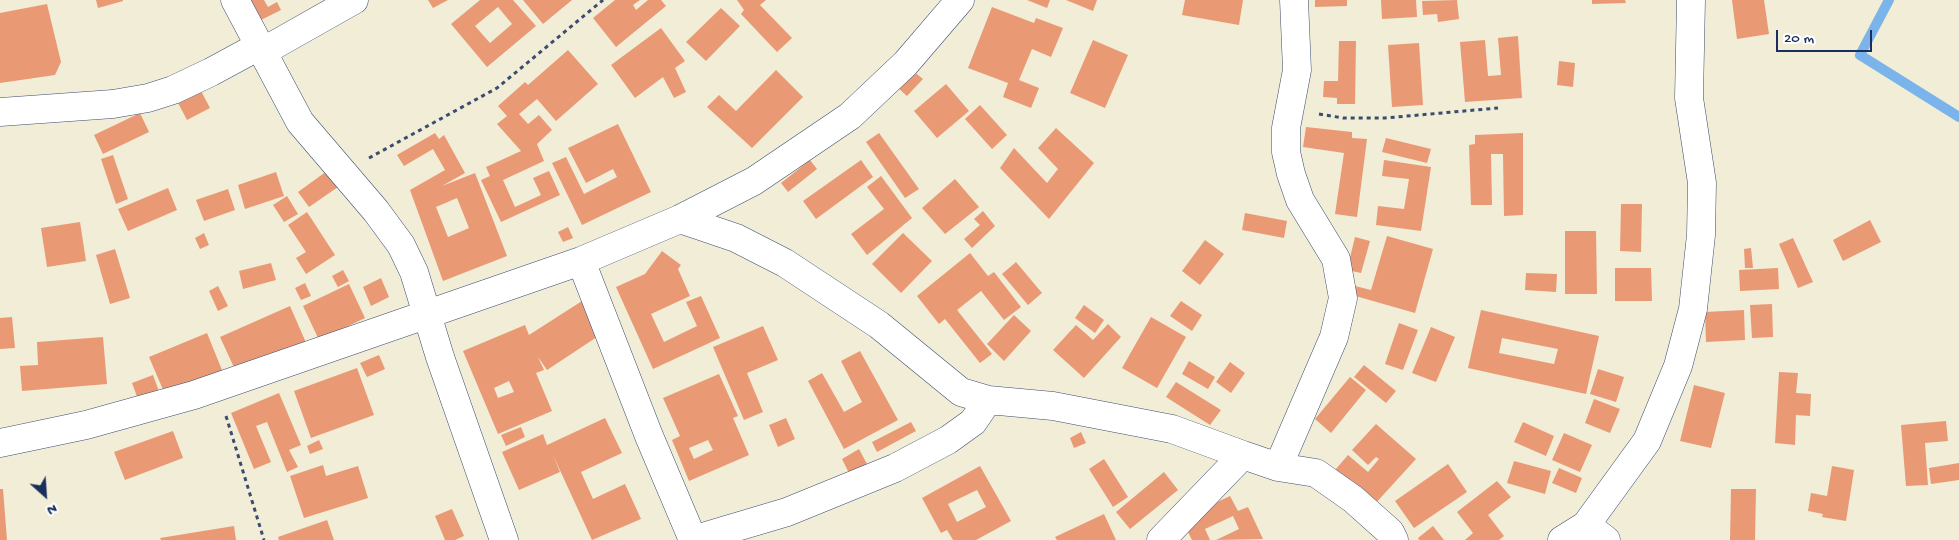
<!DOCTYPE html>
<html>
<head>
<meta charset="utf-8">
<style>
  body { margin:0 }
  #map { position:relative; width:1959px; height:540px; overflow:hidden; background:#f1edd7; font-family:"Gochi Hand",sans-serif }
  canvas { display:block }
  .north { position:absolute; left:20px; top:470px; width:50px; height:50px; -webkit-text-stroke:4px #fff; paint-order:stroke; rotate:154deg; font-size:14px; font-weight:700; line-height:20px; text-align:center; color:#1b2f5e }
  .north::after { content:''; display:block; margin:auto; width:18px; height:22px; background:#1b2f5e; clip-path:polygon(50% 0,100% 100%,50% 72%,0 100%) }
  .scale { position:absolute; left:1776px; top:30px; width:96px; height:22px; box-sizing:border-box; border:2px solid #1b2f5e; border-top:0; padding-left:6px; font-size:15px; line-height:18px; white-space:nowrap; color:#1b2f5e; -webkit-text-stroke:4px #fff; paint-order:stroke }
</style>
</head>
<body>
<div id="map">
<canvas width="1959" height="540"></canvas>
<div class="north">N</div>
<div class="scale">20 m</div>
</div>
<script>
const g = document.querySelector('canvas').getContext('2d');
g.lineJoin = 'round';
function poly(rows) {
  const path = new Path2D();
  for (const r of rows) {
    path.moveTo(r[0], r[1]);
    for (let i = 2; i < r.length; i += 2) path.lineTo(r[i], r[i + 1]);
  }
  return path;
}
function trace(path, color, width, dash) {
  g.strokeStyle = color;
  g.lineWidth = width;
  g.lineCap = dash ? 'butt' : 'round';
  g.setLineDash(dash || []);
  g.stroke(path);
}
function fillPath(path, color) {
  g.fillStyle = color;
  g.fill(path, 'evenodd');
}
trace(poly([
  [1889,0,1860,55,1959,117]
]), '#7ab4eb', 10);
fillPath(poly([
  [96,0,123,0,123,1,98,8],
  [244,0,264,0,268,7,277,2,281,10,255,23],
  [428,0,448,0,433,8],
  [480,0,513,0,536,26,487,67,451,24],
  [498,7,512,24,490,43,475,26],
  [523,0,572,0,543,24],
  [615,0,640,0,633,5,636,10,648,0,661,0,666,6,616,47,593,18],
  [737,0,766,0,760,5,792,38,777,52,741,14,744,10],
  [1027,0,1050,0,1047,8],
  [1066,0,1097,0,1093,11],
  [1185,0,1243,0,1239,25,1182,15],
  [1315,0,1347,0,1347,6,1315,7],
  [1381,0,1416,0,1417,17,1382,19],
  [1457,0,1459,19,1438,22,1437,14,1423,15,1422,1],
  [1592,0,1625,0,1626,3,1592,4],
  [1732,0,1764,0,1769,34,1737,39],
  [47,4,61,62,55,75,0,83,0,13],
  [992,7,1034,23,1036,18,1063,28,1051,57,1032,49,1019,80,1039,88,1031,108,1003,97,1008,83,968,68],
  [721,8,740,26,706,61,686,42],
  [661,28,685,61,675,68,686,92,674,98,663,77,635,98,611,65],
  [1518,36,1522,98,1465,102,1460,42,1485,40,1488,76,1501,75,1498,38],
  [1093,40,1128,55,1105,108,1070,93],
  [1339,41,1356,41,1355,104,1337,104,1337,98,1323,97,1324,81,1338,81],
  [1419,43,1423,105,1392,107,1388,45],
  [568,50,598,84,556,121,537,99,519,114,528,124,539,115,552,130,537,144,544,161,503,180,515,207,541,195,533,178,549,171,560,195,501,222,481,180,490,176,486,167,521,151,497,124,507,116,498,106,525,82,528,85],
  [1559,61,1575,63,1573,87,1557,85],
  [776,70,803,97,752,148,707,107,719,95,736,111],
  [912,70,923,79,907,96,897,87],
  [946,84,969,111,937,138,914,111],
  [200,89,210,108,187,120,177,101],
  [980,105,1007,135,992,149,965,119],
  [140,113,149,132,103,154,94,135],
  [618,124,651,192,582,225,552,163,566,157,584,194,617,177,613,169,586,183,568,148],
  [1306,127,1352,132,1352,138,1367,139,1357,217,1335,214,1344,153,1303,147],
  [1056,128,1094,163,1049,219,1000,168,1014,148,1047,183,1058,169,1038,148],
  [435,133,439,139,444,135,465,173,442,186,475,173,507,256,443,281,410,190,445,170,433,149,404,166,397,155],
  [457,198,469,228,448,237,436,207],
  [879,133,919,189,905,198,866,142],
  [1523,133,1523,215,1504,216,1503,154,1491,154,1492,205,1471,205,1469,145,1475,144,1475,135],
  [1386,138,1431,149,1427,163,1382,152],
  [113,155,128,199,116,204,101,159],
  [810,160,817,169,788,192,781,183],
  [861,160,873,177,816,219,803,201],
  [1384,160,1431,167,1421,231,1376,225,1378,206,1404,209,1409,179,1382,176],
  [327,171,338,187,309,207,298,192],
  [276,172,284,196,245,209,238,185],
  [881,176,912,218,867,255,851,234,884,209,867,187],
  [955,179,979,207,945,234,922,208],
  [168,188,177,210,128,231,118,209],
  [228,189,235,210,204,221,196,200],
  [287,196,298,214,284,222,273,205],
  [1621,204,1642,204,1641,252,1620,251],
  [983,211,995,226,972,248,964,239,980,225,974,219],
  [307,212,335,255,306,274,296,258,306,252,288,225],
  [1245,213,1287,221,1284,238,1242,230],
  [1870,220,1881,242,1843,261,1833,240],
  [80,222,86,261,47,267,41,228],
  [568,227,573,238,563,242,558,232],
  [1565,231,1596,231,1597,294,1565,294],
  [204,233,209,245,200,249,195,238],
  [903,233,932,261,901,293,872,264],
  [1387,236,1433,249,1415,313,1352,295,1355,286,1371,290],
  [1355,237,1370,241,1361,273,1347,270],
  [1793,238,1813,282,1798,288,1779,244],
  [1205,240,1224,254,1200,285,1182,271],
  [1751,248,1753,268,1745,268,1744,249],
  [115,249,130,298,110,304,96,255],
  [662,251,681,265,678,269,690,296,651,314,664,342,697,326,686,302,701,296,720,338,653,369,616,287,645,274],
  [970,253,988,276,994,272,1021,307,1004,320,981,291,957,310,992,354,980,363,945,319,939,324,917,296],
  [1016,262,1042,293,1028,305,1002,274],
  [271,263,276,280,243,289,239,271],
  [1615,268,1651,268,1652,301,1615,301],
  [1778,268,1779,289,1740,291,1739,270],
  [343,270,349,281,338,287,332,276],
  [1526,273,1557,274,1556,292,1525,290],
  [381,278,389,297,371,306,363,287],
  [305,283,311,296,301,300,295,288],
  [349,284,365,318,319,340,303,306],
  [218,286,228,306,218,311,209,291],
  [582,301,603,333,547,370,538,357,544,370,536,373,552,411,498,434,463,351,525,325,529,335],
  [509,381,514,392,498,398,494,388],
  [1181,301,1202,315,1192,331,1170,316],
  [1772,304,1773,337,1752,338,1750,305],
  [1084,305,1104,320,1095,333,1075,318],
  [290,306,307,345,238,376,220,337],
  [1481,310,1599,336,1586,394,1468,368],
  [1502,338,1558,349,1554,364,1499,353],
  [1744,310,1745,340,1706,342,1705,312],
  [1014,315,1031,331,1004,361,987,344],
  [12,317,15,348,0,349,0,318],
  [1151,317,1186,337,1157,388,1122,368],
  [1399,323,1418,330,1403,370,1385,364],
  [1108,324,1121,337,1084,378,1053,350,1076,325,1093,340],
  [763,326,778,360,747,373,763,412,744,420,713,347],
  [1431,327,1455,337,1436,382,1412,373],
  [207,333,224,375,167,399,149,357],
  [103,337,107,384,22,391,20,366,38,365,37,342],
  [860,351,898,420,844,449,808,381,822,373,844,412,862,402,841,361],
  [379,355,385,369,367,377,360,363],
  [1189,361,1215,377,1208,389,1182,374],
  [1230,362,1245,373,1231,393,1216,382],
  [1364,365,1396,391,1386,403,1354,377],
  [357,368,374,415,311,438,294,391],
  [1598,369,1624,377,1616,402,1590,394],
  [1779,372,1798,373,1796,393,1811,394,1810,416,1796,415,1795,445,1775,443],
  [719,374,738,416,733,418,749,455,689,481,672,440,680,436,663,398],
  [708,440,713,450,694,459,689,448],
  [153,375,160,394,139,402,132,383],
  [1350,377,1366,390,1331,433,1315,419],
  [1176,382,1221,410,1210,425,1166,397],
  [1694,385,1725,393,1711,448,1680,441],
  [279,393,301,445,289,450,298,467,287,472,267,422,256,426,271,462,254,469,231,413],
  [1594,399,1620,409,1610,433,1585,423],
  [605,418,622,453,581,472,593,499,625,484,641,519,592,540,553,455,560,472,519,490,502,452,543,434,547,445],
  [786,418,795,439,778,447,769,425],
  [1946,421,1948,441,1925,443,1928,485,1906,486,1901,425],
  [911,422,916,431,877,452,872,442],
  [1523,422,1554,436,1546,456,1514,442],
  [1376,424,1416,459,1374,505,1335,470,1348,455,1368,472,1379,459,1376,457,1368,465,1352,450],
  [521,427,525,437,506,446,501,435],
  [173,431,183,458,125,480,114,452],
  [1081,432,1086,443,1074,448,1070,438],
  [1564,433,1592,445,1580,472,1552,460],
  [319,440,323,449,310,454,307,446],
  [859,449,867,464,849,473,842,459],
  [1104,459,1128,497,1113,507,1089,469],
  [1514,461,1551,471,1545,494,1507,483],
  [1959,463,1959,480,1931,484,1929,468],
  [1448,464,1467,492,1414,528,1395,501],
  [323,465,326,476,358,466,368,498,304,518,290,476],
  [980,466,1011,521,976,540,953,540,947,530,941,533,922,498],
  [977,490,986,507,957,522,948,504],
  [1832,466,1854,470,1846,521,1822,517,1823,514,1808,511,1811,493,1827,496],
  [1559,468,1582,478,1576,493,1552,483],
  [1164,472,1178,490,1130,529,1116,512],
  [1497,481,1511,497,1488,515,1504,536,1499,540,1465,540,1473,533,1457,512],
  [0,489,3,489,7,540,0,540],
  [1731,489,1756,489,1755,540,1730,540],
  [1230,496,1238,511,1248,507,1263,539,1216,540,1239,529,1233,516,1205,529,1210,540,1192,540,1186,528,1199,522,1194,513],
  [452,509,464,536,455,540,445,540,435,516],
  [1104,514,1116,540,1057,540,1055,537],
  [327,520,334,540,279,540,278,537],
  [234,526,236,540,161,540,160,538],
  [1433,526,1444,540,1419,540,1418,538]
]), '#ea9975');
const minor = poly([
  [235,0,300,122,376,211,401,245,414,272,440,357,504,540],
  [262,52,354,0],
  [0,112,113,104,148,98,173,90,211,72,259,46],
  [680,219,736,238,785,263,879,325,961,392,988,400,1053,406,1172,429,1243,455],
  [581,261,649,436,693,540,787,512,895,468,948,440,973,422,988,400],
  [0,443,86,425,194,395,581,261,680,219,754,181,850,116,906,63,960,0],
  [1278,467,1334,337,1343,298,1336,259,1300,200,1291,174,1286,152,1286,128,1297,70,1294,0],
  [1586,525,1606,540],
  [1161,540,1243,455,1278,467,1316,473,1353,499,1390,532,1394,540],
  [1562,540,1586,525,1647,441,1678,366,1693,309,1701,235,1702,183,1689,98,1691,0]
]);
trace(minor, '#3b4c70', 29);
trace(poly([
  [1319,114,1343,118,1385,118,1498,108],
  [369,158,497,88,603,0],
  [226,416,264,540]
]), '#3b4c70', 3, [4, 4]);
trace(minor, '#fff', 28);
</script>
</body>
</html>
